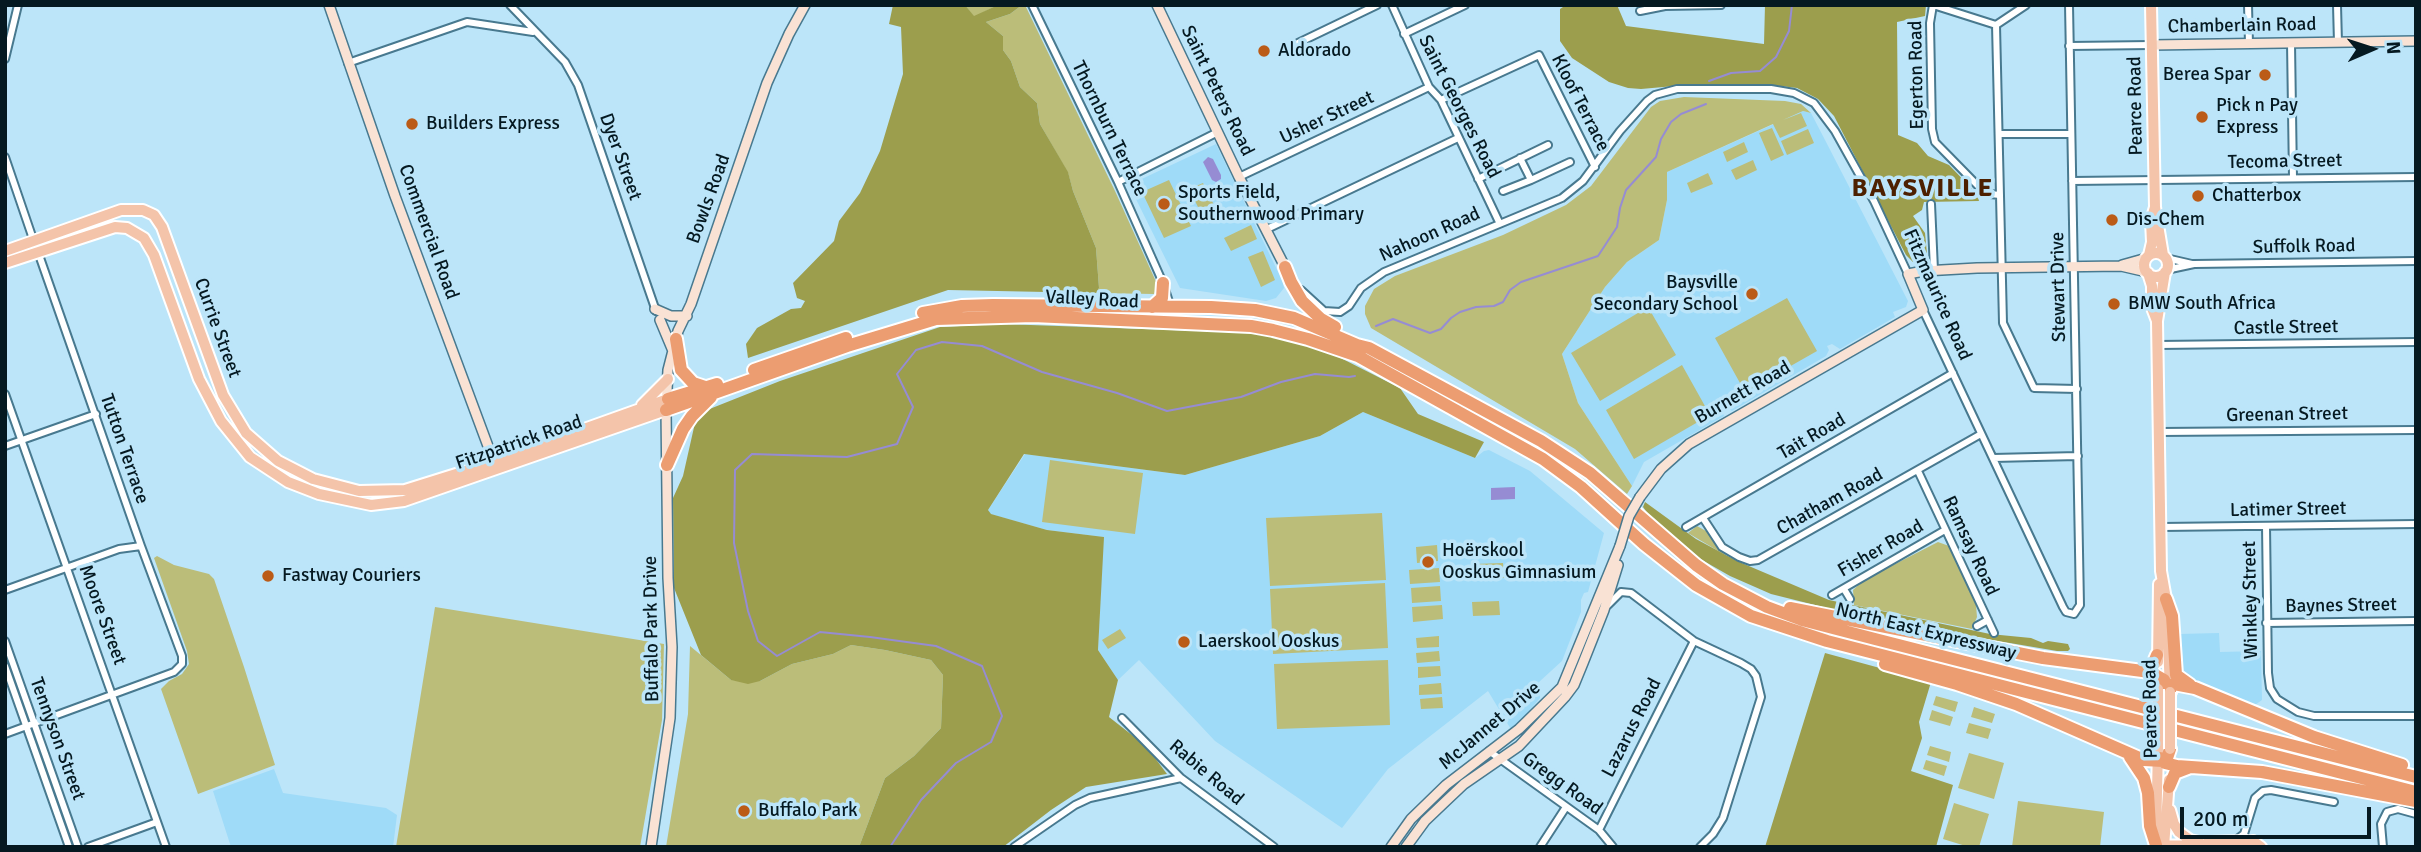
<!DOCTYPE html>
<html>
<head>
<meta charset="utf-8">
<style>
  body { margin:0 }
  #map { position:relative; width:2421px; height:852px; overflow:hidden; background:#bce5f9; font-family:Signika,sans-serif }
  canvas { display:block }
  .frame { position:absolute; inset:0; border:7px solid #051921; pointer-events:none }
  .north { position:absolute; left:2337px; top:14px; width:70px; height:70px; -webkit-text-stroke:5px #bce5f9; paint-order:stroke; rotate:87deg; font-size:19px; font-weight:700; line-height:28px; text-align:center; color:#051921 }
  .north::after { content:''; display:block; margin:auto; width:24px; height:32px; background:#051921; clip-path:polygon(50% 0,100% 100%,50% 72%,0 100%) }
  .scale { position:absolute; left:2180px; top:807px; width:191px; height:32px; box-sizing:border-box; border:4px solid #051921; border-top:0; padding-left:9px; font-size:21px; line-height:24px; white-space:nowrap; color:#051921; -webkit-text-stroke:5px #bce5f9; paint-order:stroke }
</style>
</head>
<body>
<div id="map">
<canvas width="2421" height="852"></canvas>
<div class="frame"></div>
<div class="north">N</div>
<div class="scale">200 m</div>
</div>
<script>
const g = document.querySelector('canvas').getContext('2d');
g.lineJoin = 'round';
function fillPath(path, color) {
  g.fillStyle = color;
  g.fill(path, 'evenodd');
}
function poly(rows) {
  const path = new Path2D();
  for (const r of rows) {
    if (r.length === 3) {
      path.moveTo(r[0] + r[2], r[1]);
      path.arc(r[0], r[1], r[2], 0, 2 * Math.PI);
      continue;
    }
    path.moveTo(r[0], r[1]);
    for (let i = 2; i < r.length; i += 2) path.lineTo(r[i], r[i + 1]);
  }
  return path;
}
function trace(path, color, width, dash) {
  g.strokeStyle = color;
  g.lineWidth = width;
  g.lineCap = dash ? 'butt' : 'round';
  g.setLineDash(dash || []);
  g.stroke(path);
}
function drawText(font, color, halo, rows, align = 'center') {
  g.font = font + ' Signika,sans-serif';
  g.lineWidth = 7;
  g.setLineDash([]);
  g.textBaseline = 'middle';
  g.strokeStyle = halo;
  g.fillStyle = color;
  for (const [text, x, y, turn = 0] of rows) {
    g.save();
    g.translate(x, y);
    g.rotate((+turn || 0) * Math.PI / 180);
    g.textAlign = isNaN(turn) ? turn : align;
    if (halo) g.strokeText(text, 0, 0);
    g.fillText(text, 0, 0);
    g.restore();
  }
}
fillPath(poly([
  [1803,111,1811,113,1825,140,1908,301,1906,307,1893,312,1895,317,1840,349,1832,344,1827,346,1829,350,1826,356,1732,411,1729,409,1723,413,1724,416,1644,462,1632,486,1578,403,1562,354,1605,287,1627,262,1659,240,1667,200,1667,172],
  [1216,144,1283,282,1284,288,1276,298,1266,301,1180,288,1129,185],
  [1363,412,1475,458,1484,451,1489,450,1530,471,1604,533,1588,592,1584,593,1581,600,1581,612,1562,661,1539,682,1540,698,1512,731,1488,691,1388,769,1342,828,1215,741,1139,660,1118,680,1098,650,1103,537,1047,530,990,514,988,510,1025,454,1185,475,1320,436],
  [2219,633,2220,652,2261,651,2262,700,2255,705,2181,674,2179,634],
  [274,769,283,793,386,808,397,815,393,847,231,847,213,791]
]), '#9fdbf8');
fillPath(poly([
  [965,5,998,5,974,17],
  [1022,5,1025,5,1115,191,1158,286,1154,294,1096,293,1099,288,1096,248,1073,191,1068,173,1040,124,1037,103,1020,87,1011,61,1003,50,1003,36,986,22,1010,14],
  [1684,97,1785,101,1801,104,1811,113,1803,111,1783,120,1801,113,1807,126,1780,138,1773,124,1667,172,1667,200,1659,240,1627,262,1605,287,1562,354,1578,403,1632,486,1627,494,1575,449,1371,328,1365,314,1365,306,1374,289,1395,276,1503,235,1566,205,1591,186,1651,107,1660,101],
  [1772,128,1784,155,1771,161,1759,133],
  [1808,129,1814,143,1787,155,1781,141],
  [1744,142,1748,152,1727,162,1723,152],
  [1753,160,1757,170,1736,180,1731,170],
  [1708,173,1713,184,1691,193,1687,183],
  [1169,180,1191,226,1164,238,1142,192],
  [1203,183,1214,205,1200,211,1189,189],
  [1251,225,1257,239,1231,251,1224,238],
  [1263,251,1275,280,1261,287,1248,257],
  [1787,298,1817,351,1745,392,1715,338],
  [1648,307,1676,355,1600,401,1571,353],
  [1682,365,1710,415,1634,459,1606,410],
  [1050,460,1143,473,1135,534,1042,522],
  [1382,513,1386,580,1270,586,1266,518],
  [1697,526,1706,531,1725,555,1688,533],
  [1938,542,1949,546,1976,605,1977,617,1972,629,1854,605,1853,590,1864,580],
  [1437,545,1438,561,1417,563,1416,547],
  [157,556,174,565,209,574,214,579,244,667,275,765,198,794,161,689,169,681,182,674,189,664,187,651,154,558],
  [1503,563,1504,578,1475,579,1474,564],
  [1439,568,1440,582,1410,584,1409,570],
  [1385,583,1388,648,1273,654,1270,589],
  [1440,586,1441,601,1412,603,1411,588],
  [1499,601,1500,615,1473,616,1472,602],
  [1442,605,1443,619,1413,622,1412,607],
  [435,607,664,644,662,720,640,847,396,847],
  [1120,629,1126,638,1108,649,1102,640],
  [1439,636,1439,647,1417,648,1416,638],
  [851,645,885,650,931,660,943,675,941,728,914,756,885,778,859,847,666,847,688,714,690,646,731,680,760,681,792,664,833,654],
  [1439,651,1440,661,1417,663,1416,653],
  [1388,660,1390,725,1277,729,1274,664],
  [1440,666,1441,676,1418,678,1418,667],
  [1441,683,1442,694,1419,695,1419,685],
  [1936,696,1958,702,1955,712,1933,705],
  [1442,697,1443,708,1421,709,1420,699],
  [1974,707,1995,714,1992,723,1971,717],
  [1932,710,1953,717,1950,726,1929,720],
  [1969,723,1991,729,1988,739,1966,733],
  [1930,746,1951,752,1949,762,1927,755],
  [1969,753,2004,763,1994,799,1958,788],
  [1926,760,1947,766,1944,776,1923,769],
  [2018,801,2104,812,2100,847,2012,847],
  [1954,803,1989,814,1979,847,1969,847,1943,839]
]), '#bbbd79');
fillPath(poly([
  [893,5,965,5,974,16,998,5,1022,5,1010,14,986,22,1003,36,1003,50,1011,61,1020,87,1037,103,1040,124,1068,172,1073,191,1096,248,1099,288,1096,293,948,290,748,358,746,344,757,328,791,309,801,308,805,301,797,298,793,283,834,241,839,221,860,193,880,151,903,74,901,27,889,24],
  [1566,5,1617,5,1626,26,1764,44,1765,5,1926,5,1925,16,1897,22,1898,135,1917,143,1928,156,1949,165,1977,194,1979,201,1924,202,1922,210,1913,216,1925,233,1927,254,1922,259,1913,262,1906,255,1834,116,1818,99,1797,88,1764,84,1697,84,1641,89,1628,88,1609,82,1572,58,1560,41,1560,9],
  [1002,324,1257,333,1313,344,1400,388,1418,414,1484,442,1475,458,1363,412,1320,436,1185,475,1024,454,988,510,991,514,1047,530,1104,537,1098,650,1118,680,1109,717,1146,746,1167,774,1086,787,1051,810,1003,847,859,847,885,778,914,756,941,728,943,675,931,660,885,650,851,645,833,654,792,664,760,681,748,684,731,680,701,655,674,588,673,498,683,476,697,414,780,381,940,327],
  [1645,502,1696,539,1737,561,1829,600,1990,634,2031,638,2043,643,2048,641,2068,644,2070,649,2068,651,2057,651,1992,640,1835,610,1771,594,1730,576,1702,560,1654,522,1643,507],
  [1825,653,1931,682,1919,722,1922,738,1911,771,1953,785,1936,847,1765,847]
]), '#9c9e4d');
fillPath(poly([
  [1208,157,1213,159,1221,175,1221,179,1216,182,1212,180,1203,162],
  [1515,487,1515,499,1491,500,1491,488]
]), '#968cd3');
trace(poly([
  [1709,81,1731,73,1760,71,1776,57,1789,31,1792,5],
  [1376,326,1393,319,1430,333,1441,329,1451,318,1460,312,1476,307,1494,306,1503,302,1510,290,1521,282,1598,256,1617,227,1620,208,1626,190,1656,157,1661,139,1671,122,1681,114,1706,104],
  [890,847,921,800,956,763,991,742,1002,716,982,666,936,646,870,637,820,632,777,656,758,641,748,611,734,543,735,470,752,454,847,457,897,444,913,407,897,374,916,350,942,342,982,346,1042,372,1117,393,1167,411,1241,397,1281,382,1315,374,1349,377,1355,376]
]), '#968cd3', 2);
const street = poly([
  [510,5,565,62,578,85,656,311],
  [1032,5,1118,182,1163,283,1171,308],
  [1392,5,1429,87,1441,100,1499,222],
  [1933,5,1930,23,1932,129,1935,142,1983,191,1990,194,2000,195],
  [1933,5,1996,25],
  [2026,5,1996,25,2003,323,2034,388,2077,389],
  [2248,5,2249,44],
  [2337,5,2338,43],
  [1640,11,1665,6,1721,5],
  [1404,34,1465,5],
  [1298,43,1377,5],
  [2291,43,2293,178],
  [2069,46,2152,45],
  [5,59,18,5],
  [348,63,467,22,533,32],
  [1441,100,1539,55,1595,167],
  [1999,134,2071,134],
  [5,157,33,239],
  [1239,177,1429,87],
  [1478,179,1548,145],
  [1531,180,1570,162],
  [2072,181,2416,177],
  [1118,182,1218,132],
  [1503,191,1531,180,1520,158],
  [1931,204,1934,270],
  [1267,229,1458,138],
  [2166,258,2192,264],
  [2166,270,2194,264,2416,261],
  [1301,290,1324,311,1340,312,1349,306,1361,288,1384,272,1562,198,1583,181,1620,131,1647,101,1655,95,1677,89,1771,89,1794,93,1814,103,1835,131,1874,201,1908,274],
  [1923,310,2063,607,2066,612,2074,614,2080,605,2069,5],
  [2158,345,2416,342],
  [5,394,166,847],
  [2159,432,2416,430],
  [5,446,96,414],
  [1993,458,2078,456],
  [1918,471,1994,633],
  [1703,518,1722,547,1739,557,1750,561,1758,560,1981,434],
  [2266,526,2268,673,2270,688,2277,699,2298,712,2314,716,2416,716],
  [1686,527,1953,373],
  [2161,527,2416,524],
  [1844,589,1850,599],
  [5,590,119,549,141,546],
  [1832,595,1945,530],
  [1608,605,1621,592,1631,593,1694,641,1741,663,1751,669,1756,676,1761,697,1723,818,1713,834,1700,847],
  [2266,623,2416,621],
  [1977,626,1988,620],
  [5,641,78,847],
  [5,666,69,847],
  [1122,718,1181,778,1274,847],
  [5,734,174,672,182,664,182,656,141,546,38,252],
  [1489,751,1599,830,1613,847],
  [1599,830,1694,641],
  [2236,840,2244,834,2255,798,2263,791,2271,790,2334,802],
  [88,847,157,822],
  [1014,847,1075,805,1090,798,1181,778],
  [1540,847,1566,807],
  [2383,847,2381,824,2387,812,2398,809,2416,814]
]);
const secondary = poly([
  [329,5,395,196,495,465],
  [1157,5,1239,177,1285,267],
  [2152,45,2416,41],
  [2122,265,2147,258],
  [655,309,671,316,687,316],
  [660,320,673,351],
  [1640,497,1661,469,1689,444,1923,310,1908,274,1924,271,1977,268,2121,266,2147,272],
  [651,847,670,718,672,647,668,578,666,410,668,370,678,331,691,304,767,83,789,34,805,5],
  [1391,847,1411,819,1446,785,1519,729,1562,687,1620,546],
  [1406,847,1425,821,1446,801,1464,784,1519,746,1565,697,1574,685,1583,663,1604,610,1618,565]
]);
const primary = poly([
  [2151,5,2155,207,2163,255],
  [5,251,121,210,143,210,154,215,162,227,223,395,246,433,278,461,313,479,359,491,405,490,472,469,668,399],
  [2156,265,12],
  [2149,255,2152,242,2151,221,2155,207],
  [5,263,115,227,127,228,144,238,154,255,199,379,221,421,250,457,288,482,319,494,371,505,404,501,666,410],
  [2165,272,2157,321,2161,571,2166,599,2170,689],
  [2148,273,2152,286,2152,308,2157,321],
  [642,405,668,379],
  [2158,662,2159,584],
  [2170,810,2174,824,2179,832,2190,840,2199,842],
  [2156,837,2158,747],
  [2243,844,2253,841,2261,847],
  [2158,845,2202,846,2209,842,2247,841],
  [2164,847,2169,780]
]);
const highway = poly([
  [1285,267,1291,282,1302,301,1321,319,1335,327],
  [1152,307,1162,298,1163,283],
  [923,313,962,306,993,305,1211,307,1255,310,1294,318,1357,345,1369,348,1541,441,1590,473,1696,565,1723,584,1767,607,1802,620,1875,639,2416,777],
  [676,339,681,370,693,383,705,387],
  [754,370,846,338],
  [668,399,717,384],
  [666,410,847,346,936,319,1033,316,1251,326,1273,330,1308,339,1358,356,1543,459,1581,487,1644,544,1696,585,1751,616,1827,641,2416,792],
  [667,465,683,429,692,416,711,397],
  [2166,599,2172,616,2176,675,2190,685],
  [1790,608,2043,658,2150,672,2164,680,2170,692],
  [1885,664,1957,684,2016,704,2144,760,2163,761,2167,758,2170,749],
  [2142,671,2152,667,2157,655],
  [2163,689,2174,684,2195,688,2314,737,2402,765],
  [2130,757,2144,778,2148,793,2150,826,2156,845],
  [2160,758,2165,763,2177,766,2262,772,2416,801],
  [2169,787,2175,773,2188,768]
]);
trace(street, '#48798f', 10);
trace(secondary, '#48798f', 12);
trace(primary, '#fff', 14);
trace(highway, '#fff', 16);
trace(street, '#fff', 6);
trace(secondary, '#f9e2d4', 9);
trace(primary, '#f4c4aa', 10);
trace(highway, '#ec9d71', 12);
const secondaryBridge = poly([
  [1620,546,1629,516,1640,497]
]);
const primaryBridge = poly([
  [2158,747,2158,689],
  [2170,749,2170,692]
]);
trace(secondaryBridge, '#48798f', 12, []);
trace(primaryBridge, '#fff', 14, []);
trace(secondaryBridge, '#f9e2d4', 9);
trace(primaryBridge, '#f4c4aa', 10);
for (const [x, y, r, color] of [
  [1264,51,7,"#bb5b17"],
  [2265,75,7,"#bb5b17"],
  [2202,117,7,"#bb5b17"],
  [412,124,7,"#bb5b17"],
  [2198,196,7,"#bb5b17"],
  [1164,204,7,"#bb5b17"],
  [2112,220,7,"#bb5b17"],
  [1752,294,7,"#bb5b17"],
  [2114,304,7,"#bb5b17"],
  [1428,562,7,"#bb5b17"],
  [268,576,7,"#bb5b17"],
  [1184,642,7,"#bb5b17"],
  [744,811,7,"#bb5b17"]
]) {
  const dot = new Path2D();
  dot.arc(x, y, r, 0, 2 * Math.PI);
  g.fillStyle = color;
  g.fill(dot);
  trace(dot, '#bce5f9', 2.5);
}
drawText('19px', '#051921', '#bce5f9', [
  ["Chamberlain Road",2242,26,-1],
  ["Egerton Road",1917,75,-91],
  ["Saint Peters Road",1217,91,64],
  ["Kloof Terrace",1580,103,63],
  ["Pearce Road",2136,106,-91],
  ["Saint Georges Road",1459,107,63],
  ["Usher Street",1327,118,-25],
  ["Thornburn Terrace",1109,129,64],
  ["Dyer Street",620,157,70],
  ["Tecoma Street",2285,162,-1],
  ["Bowls Road",709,199,-70],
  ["Commercial Road",428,232,70],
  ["Nahoon Road",1430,235,-24],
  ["Suffolk Road",2304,247,-1],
  ["Stewart Drive",2059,287,-91],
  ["Fitzmaurice Road",1937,295,66],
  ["Valley Road",1092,300,3],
  ["Currie Street",217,328,70],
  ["Castle Street",2286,328,-1],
  ["Burnett Road",1743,393,-30],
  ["Greenan Street",2287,415,-1],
  ["Tait Road",1812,437,-30],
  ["Fitzpatrick Road",519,443,-19],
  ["Tutton Terrace",124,449,71],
  ["Chatham Road",1830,502,-29],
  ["Latimer Street",2288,510,-1],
  ["Ramsay Road",1970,546,65],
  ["Fisher Road",1881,549,-30],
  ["Winkley Street",2251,600,-91],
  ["Baynes Street",2341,606,-1],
  ["Moore Street",102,615,70],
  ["Buffalo Park Drive",652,629,-91],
  ["North East Expressway",1926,632,14],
  ["Pearce Road",2151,709,-91],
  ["McJannet Drive",1490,726,-40],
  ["Lazarus Road",1632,728,-63],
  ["Tennyson Street",57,739,70],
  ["Rabie Road",1206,773,40],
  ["Gregg Road",1562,784,36]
]);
drawText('19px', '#051921', '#bce5f9', [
  ["Aldorado",1278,51],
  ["Berea Spar",2251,75,"right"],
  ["Pick n Pay",2216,106],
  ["Express",2216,128],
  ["Builders Express",426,124],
  ["Sports Field,",1178,193],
  ["Southernwood Primary",1178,215],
  ["Chatterbox",2212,196],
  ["Dis-Chem",2126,220],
  ["Baysville",1738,283,"right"],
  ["Secondary School",1738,305,"right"],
  ["BMW South Africa",2128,304],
  ["Hoërskool",1442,551],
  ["Ooskus Gimnasium",1442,573],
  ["Fastway Couriers",282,576],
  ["Laerskool Ooskus",1198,642],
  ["Buffalo Park",758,811]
], 'left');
g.letterSpacing = '2px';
drawText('bold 26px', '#4d2000', '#bce5f9', [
  ["BAYSVILLE",1923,189]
]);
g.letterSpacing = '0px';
</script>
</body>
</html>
